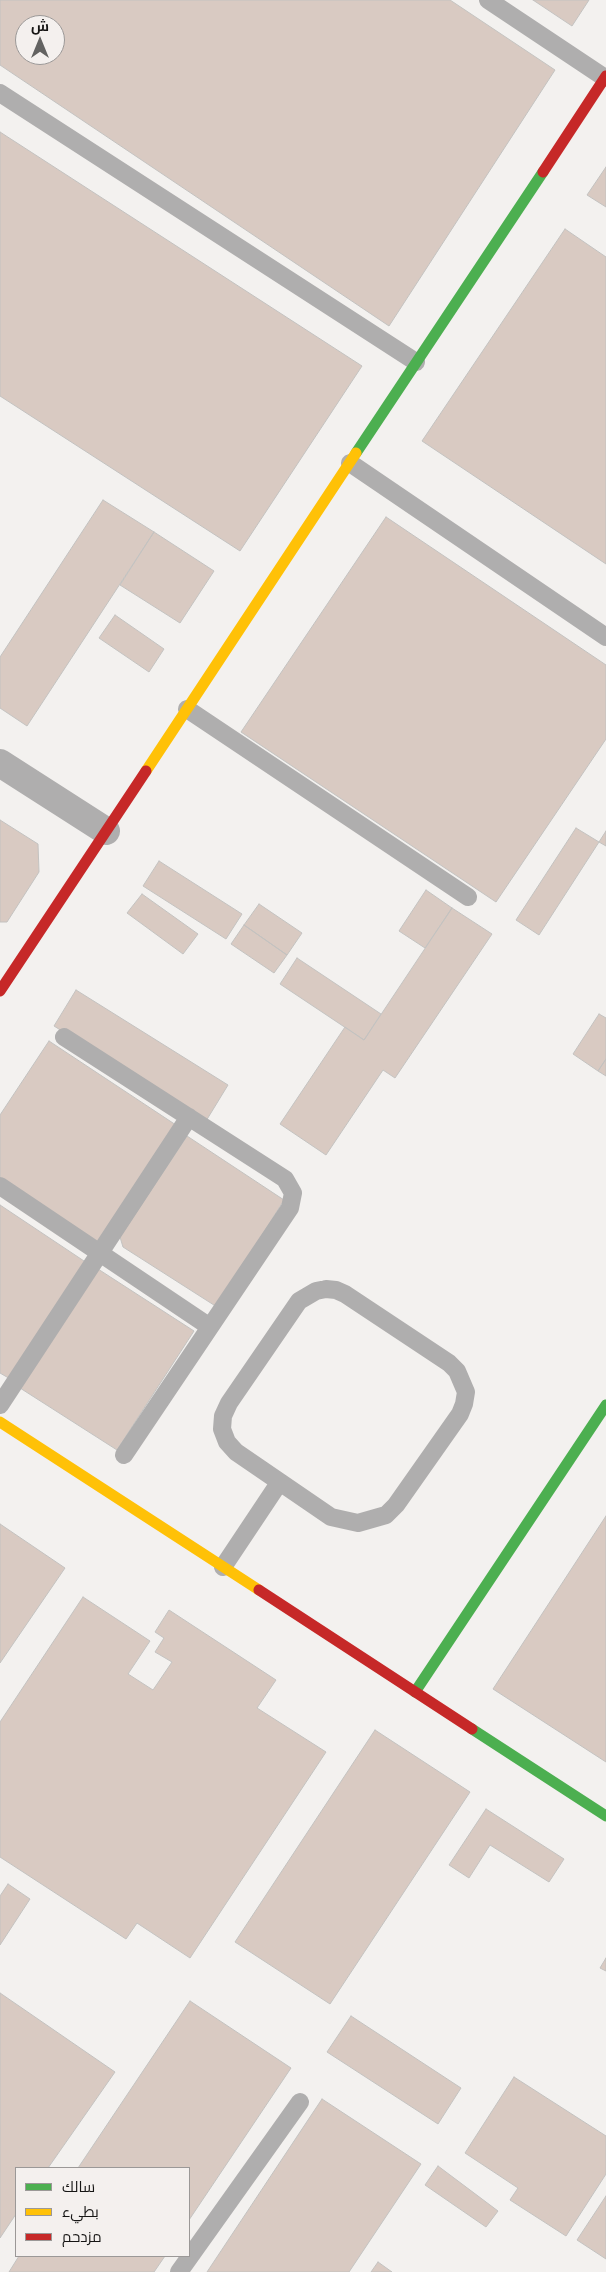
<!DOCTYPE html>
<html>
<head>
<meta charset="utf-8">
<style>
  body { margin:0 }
  #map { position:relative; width:606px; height:2272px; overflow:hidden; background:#f3f1ef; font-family:Ubuntu,Cairo,sans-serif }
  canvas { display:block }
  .legend { position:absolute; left:15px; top:2167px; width:175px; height:90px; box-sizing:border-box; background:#f4f0ee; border:1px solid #9b9897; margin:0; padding:6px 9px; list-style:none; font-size:15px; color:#161514 }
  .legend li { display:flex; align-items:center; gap:10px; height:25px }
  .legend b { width:25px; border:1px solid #9b9897 }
  .north { position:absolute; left:15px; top:15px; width:50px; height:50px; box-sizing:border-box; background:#f4f0ee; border:1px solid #9b9897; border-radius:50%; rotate:0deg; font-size:14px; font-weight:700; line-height:20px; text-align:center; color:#161514 }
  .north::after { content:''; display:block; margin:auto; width:18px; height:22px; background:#636261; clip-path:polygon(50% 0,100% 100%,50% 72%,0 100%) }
</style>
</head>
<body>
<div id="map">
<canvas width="606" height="2272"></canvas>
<ul class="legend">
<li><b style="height:6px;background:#4caf50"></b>سالك</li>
<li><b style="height:6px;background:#ffc107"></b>بطيء</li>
<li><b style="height:6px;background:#c62828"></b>مزدحم</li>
</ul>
<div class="north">ش</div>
</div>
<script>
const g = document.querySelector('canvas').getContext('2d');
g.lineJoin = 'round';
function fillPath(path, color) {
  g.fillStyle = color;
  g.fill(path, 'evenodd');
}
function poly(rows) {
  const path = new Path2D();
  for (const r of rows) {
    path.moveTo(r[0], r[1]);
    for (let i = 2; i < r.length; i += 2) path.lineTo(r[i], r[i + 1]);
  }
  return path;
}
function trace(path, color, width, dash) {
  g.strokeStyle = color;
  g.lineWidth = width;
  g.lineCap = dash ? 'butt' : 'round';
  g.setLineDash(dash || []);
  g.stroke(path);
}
const building = poly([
  [0,0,450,0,555,70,389,326,0,65,0,0],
  [25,25,55,25,55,55,25,55,25,25],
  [533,0,589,0,572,26,533,0],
  [0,132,362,366,240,551,0,396,0,132],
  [606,167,606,207,587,195,606,167],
  [565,229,606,257,606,564,422,441,565,229],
  [103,500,154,532,27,726,0,708,0,657,103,500],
  [386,517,606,665,606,739,496,902,241,732,386,517],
  [154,532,214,571,180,623,120,585,154,532],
  [115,615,164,649,149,672,99,638,115,615],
  [0,820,38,844,39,872,7,922,0,922,0,820],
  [576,828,599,842,539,935,516,920,576,828],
  [606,831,606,846,599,842,606,831],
  [159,861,242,914,226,939,143,886,159,861],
  [426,890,452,908,425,948,399,931,426,890],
  [142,894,198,934,183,954,127,913,142,894],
  [259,904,302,933,287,955,244,925,259,904],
  [452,908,492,934,395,1078,383,1070,326,1155,280,1124,345,1027,364,1040,452,908],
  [244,925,287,955,274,973,231,944,244,925],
  [297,958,381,1014,364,1040,280,984,297,958],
  [76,990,228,1085,206,1121,54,1026,76,990],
  [599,1014,606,1018,606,1059,598,1071,573,1054,599,1014],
  [49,1041,179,1127,99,1246,0,1180,0,1115,49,1041],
  [606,1059,606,1076,598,1071,606,1059],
  [187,1136,284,1200,217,1307,123,1247,120,1237,187,1136],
  [0,1205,87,1263,12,1380,0,1373,0,1205],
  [98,1269,194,1331,117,1450,20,1388,98,1269],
  [606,1516,606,1762,493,1689,606,1516],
  [0,1524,65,1568,0,1663,0,1524],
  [83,1597,150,1641,128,1674,153,1690,172,1662,155,1652,164,1638,155,1632,169,1610,276,1680,257,1708,326,1752,190,1958,137,1923,126,1939,0,1857,0,1722,83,1597],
  [375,1730,470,1792,330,2004,235,1942,375,1730],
  [486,1809,564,1859,549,1882,490,1845,469,1878,449,1865,486,1809],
  [8,1884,30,1899,0,1945,0,1896,8,1884],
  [606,1958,606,1971,600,1968,606,1958],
  [0,1993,115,2072,48,2168,16,2168,16,2214,0,2238,0,1993],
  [190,2001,291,2068,189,2220,189,2168,78,2168,190,2001],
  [351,2016,461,2088,438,2124,327,2052,351,2016],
  [514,2077,606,2136,606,2174,566,2236,510,2200,518,2188,465,2153,514,2077],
  [322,2099,421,2164,349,2272,207,2272,322,2099],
  [438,2166,498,2211,486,2227,425,2185,438,2166],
  [606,2196,606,2259,577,2240,606,2196],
  [19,2256,165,2256,154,2272,9,2272,19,2256],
  [378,2262,392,2272,371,2272,378,2262]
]);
fillPath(building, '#d9cac2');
trace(building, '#c3c2c0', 1);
trace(poly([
  [488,0,605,78],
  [0,93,416,362],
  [350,463,606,637],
  [187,709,468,897],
  [64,1037,285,1179,293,1193,290,1208,124,1455],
  [0,1186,210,1327],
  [326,1289,336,1290,345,1294,449,1363,457,1371,466,1392,464,1404,460,1414,396,1505,386,1515,358,1523,331,1517,236,1452,227,1442,222,1429,223,1416,229,1403,299,1301,316,1291,326,1289],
  [0,1405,189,1117],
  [223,1567,279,1483],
  [179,2272,300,2102]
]), '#afaeae', 18);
trace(poly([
  [0,763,106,831]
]), '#afaeae', 28);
trace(poly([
  [356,453,543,172],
  [415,1692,606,1405],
  [472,1729,606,1816]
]), '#4caf50', 11);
trace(poly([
  [146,771,356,453],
  [0,1422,259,1590]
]), '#ffc107', 11);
trace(poly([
  [543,172,606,76],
  [0,991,146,771],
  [259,1590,472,1729]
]), '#c62828', 11);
</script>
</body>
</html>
